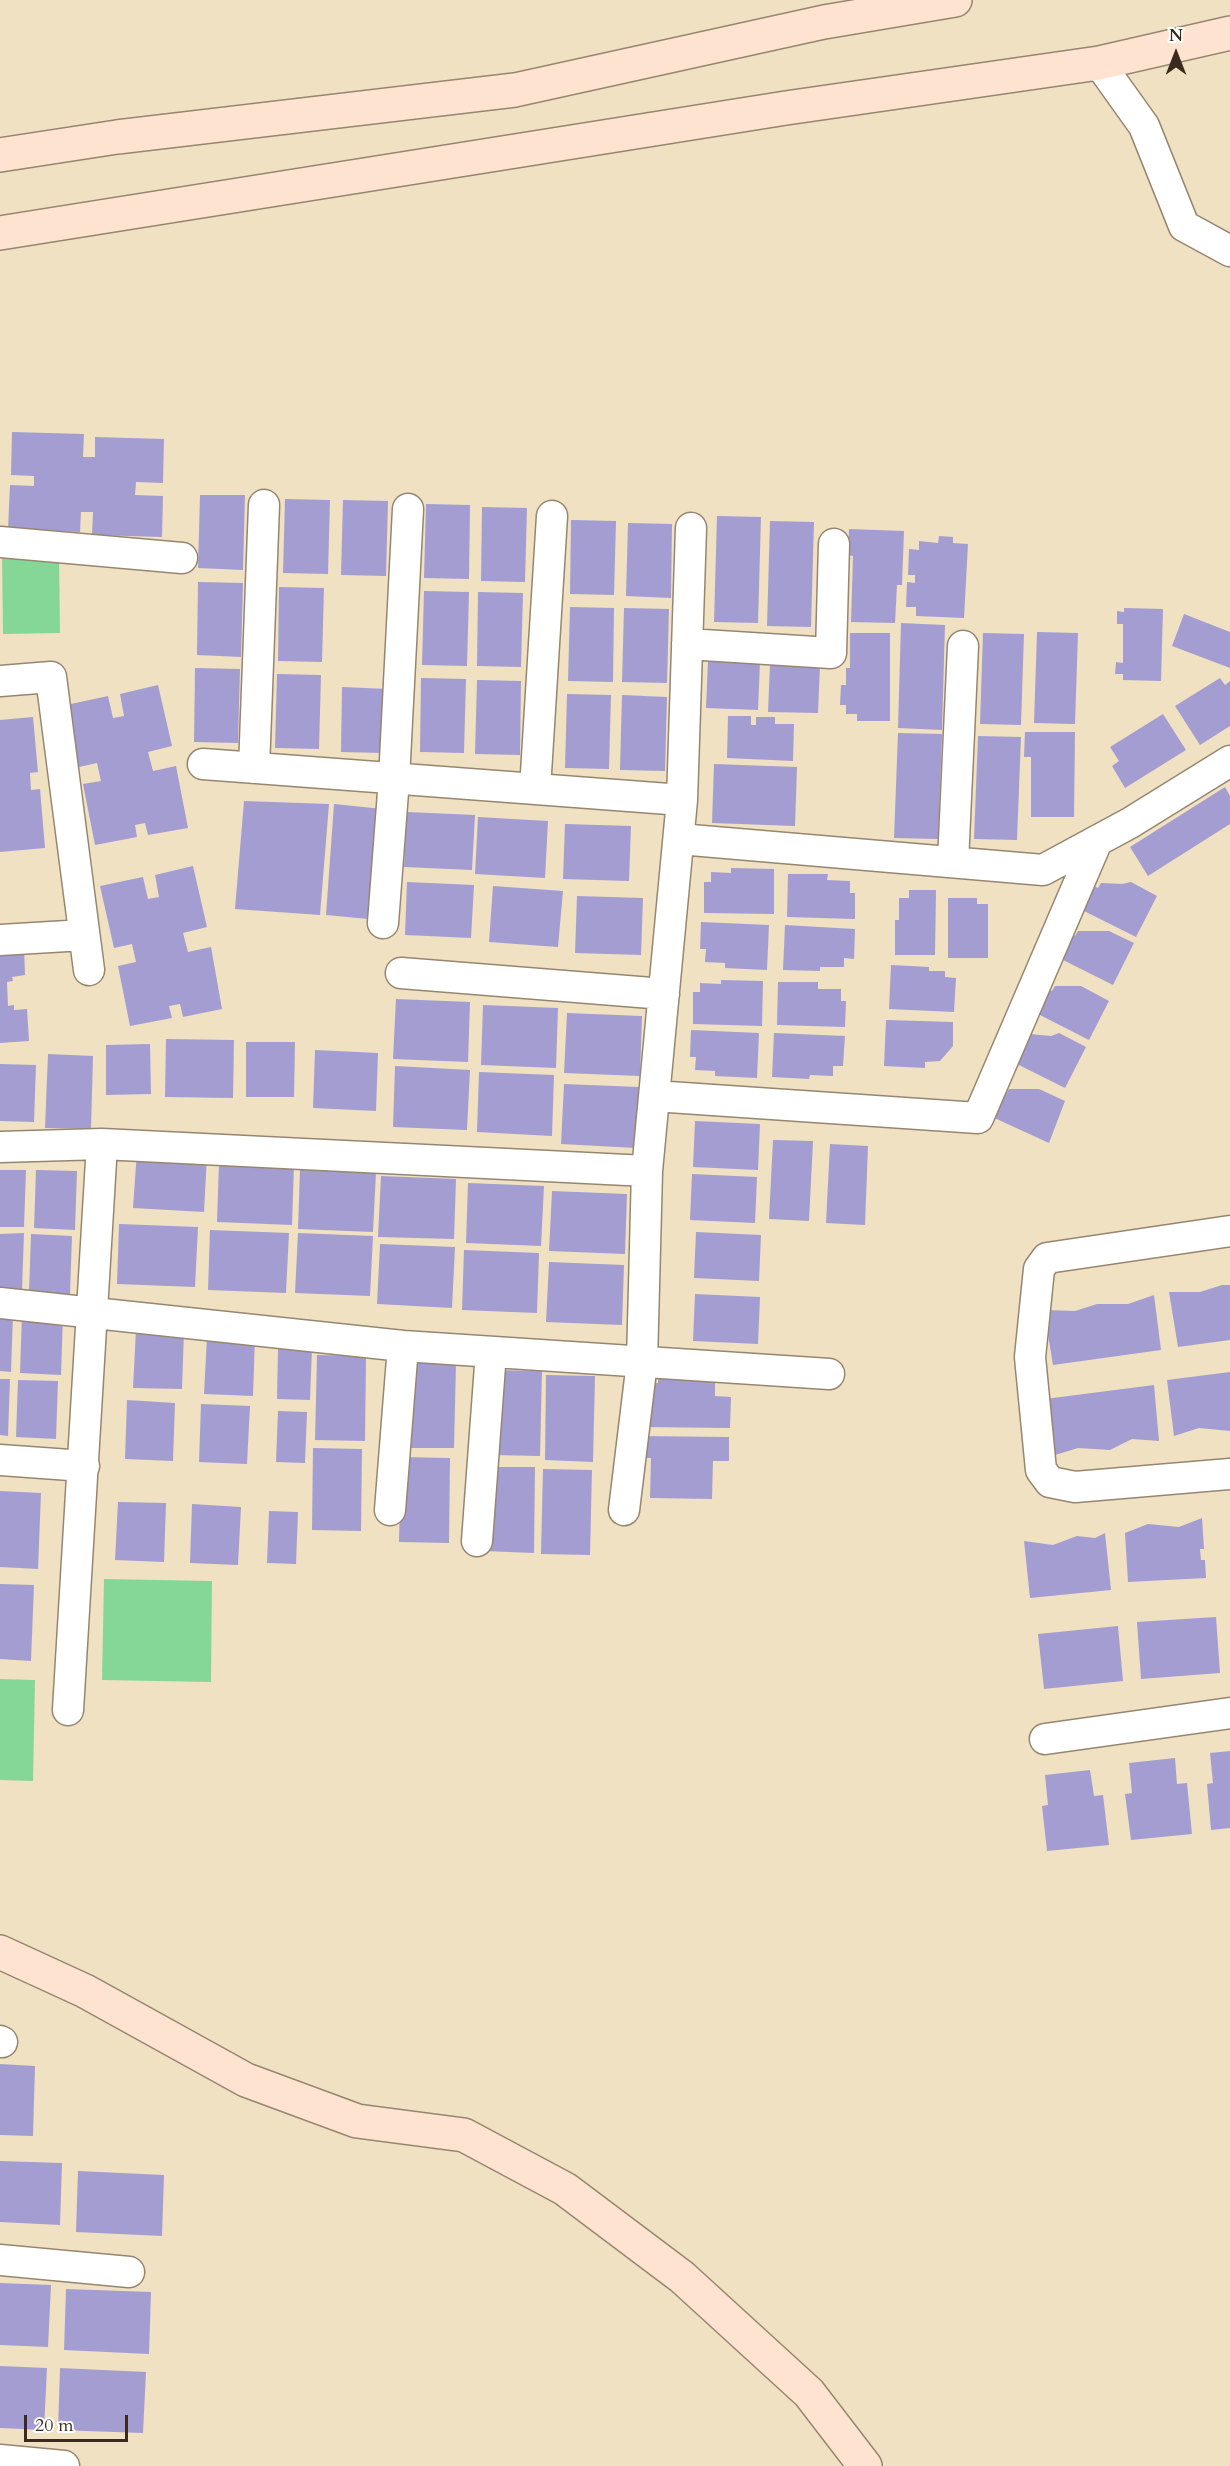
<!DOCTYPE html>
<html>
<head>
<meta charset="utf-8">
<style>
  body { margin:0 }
  #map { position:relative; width:1230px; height:2466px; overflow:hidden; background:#f0e1c3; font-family:Cardo,serif }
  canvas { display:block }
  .north { position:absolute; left:1146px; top:24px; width:60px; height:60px; -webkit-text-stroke:4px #fff; paint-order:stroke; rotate:0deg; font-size:16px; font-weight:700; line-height:24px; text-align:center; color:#3b2a1e }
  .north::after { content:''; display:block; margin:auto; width:21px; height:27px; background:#3b2a1e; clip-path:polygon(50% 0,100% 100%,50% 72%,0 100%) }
  .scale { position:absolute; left:24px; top:2415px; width:104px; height:27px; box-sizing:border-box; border:3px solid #3b2a1e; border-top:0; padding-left:8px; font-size:18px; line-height:21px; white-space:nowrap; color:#3b2a1e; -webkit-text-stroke:4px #fff; paint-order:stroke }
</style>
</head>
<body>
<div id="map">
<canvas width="1230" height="2466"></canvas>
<div class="north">N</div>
<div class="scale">20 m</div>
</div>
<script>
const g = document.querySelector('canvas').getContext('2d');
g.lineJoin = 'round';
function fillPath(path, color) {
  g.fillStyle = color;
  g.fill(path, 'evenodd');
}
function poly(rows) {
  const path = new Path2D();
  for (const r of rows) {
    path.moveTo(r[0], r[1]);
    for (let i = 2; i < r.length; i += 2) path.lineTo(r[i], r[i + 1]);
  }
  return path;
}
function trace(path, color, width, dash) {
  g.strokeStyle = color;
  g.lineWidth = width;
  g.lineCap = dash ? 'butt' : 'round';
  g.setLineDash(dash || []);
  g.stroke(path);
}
fillPath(poly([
  [59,554,60,633,3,634,2,555],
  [104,1579,212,1581,211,1682,102,1680],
  [0,1679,35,1680,33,1781,0,1780]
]), '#85d798');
fillPath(poly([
  [12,432,84,434,83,457,95,457,95,437,164,439,163,483,136,482,135,495,163,496,162,537,92,535,93,512,81,512,80,532,8,529,10,485,34,486,34,476,11,475],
  [200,495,245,495,243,570,198,568],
  [285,499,330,500,328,574,283,573],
  [343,500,388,501,386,576,341,575],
  [426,504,470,505,469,579,424,578],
  [482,507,527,508,525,582,481,581],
  [717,516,761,517,758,623,714,622],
  [571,520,616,521,614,595,570,594],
  [770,521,814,522,811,627,767,626],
  [628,523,672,524,671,598,626,596],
  [849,529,904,531,902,585,897,585,895,623,851,622,853,556,848,555],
  [939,536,953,537,953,543,968,544,964,618,916,616,916,607,906,607,907,582,915,583,915,575,908,575,909,549,919,550,919,541,938,543],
  [198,582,243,583,241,657,197,655],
  [279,587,324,588,322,662,278,661],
  [424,591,469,592,467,666,422,665],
  [478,592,523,593,521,667,477,666],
  [570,607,614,608,613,682,568,681],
  [624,608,669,609,667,683,622,682],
  [1124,608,1163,609,1161,681,1123,680,1123,674,1115,674,1116,662,1123,663,1123,624,1117,624,1117,611,1124,612],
  [1184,614,1230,632,1230,668,1172,646],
  [901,623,945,625,942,730,898,728],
  [1037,632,1078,633,1075,724,1034,723],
  [850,633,890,633,890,721,857,721,857,714,846,714,846,705,840,705,841,685,846,685,846,668,850,668],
  [983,633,1024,634,1021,725,980,724],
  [708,661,760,662,758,710,706,708],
  [770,664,820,665,818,713,768,712],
  [195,668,240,669,238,743,194,742],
  [277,674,321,675,319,749,275,748],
  [421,678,466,679,464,753,420,752],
  [1220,678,1225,685,1230,681,1230,726,1200,745,1175,706],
  [477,680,521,681,520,755,475,754],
  [158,685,172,746,148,752,153,771,176,766,188,828,148,835,145,823,135,825,137,837,95,845,83,784,101,781,97,763,79,767,66,705,108,696,113,718,124,716,120,694],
  [342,687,388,689,383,753,341,752],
  [567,694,611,695,609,769,565,768],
  [622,695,667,697,665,771,620,770],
  [1163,714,1186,750,1125,788,1112,766,1119,761,1110,747],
  [728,716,751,716,751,725,756,725,756,717,775,717,775,724,794,724,793,761,727,758],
  [33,717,38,772,30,773,31,790,40,789,45,848,0,852,0,720],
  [1025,732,1075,732,1074,817,1031,817,1031,757,1024,757],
  [898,733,942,734,938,839,894,838],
  [978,736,1021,737,1017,840,974,839],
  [714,764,797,767,795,826,712,823],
  [1225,787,1230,796,1230,824,1148,876,1130,847],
  [244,801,329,804,320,915,235,909],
  [334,804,383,809,379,920,326,915],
  [407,812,475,815,472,870,404,867],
  [478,817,548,821,545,878,475,874],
  [565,824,631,826,629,881,563,879],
  [193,866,207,927,183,933,188,952,211,947,222,1009,183,1017,180,1004,169,1006,172,1018,130,1026,118,966,136,962,132,944,114,948,100,886,143,877,148,899,159,897,155,875],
  [731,868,774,869,774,914,704,913,704,882,711,882,711,872,731,873],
  [788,874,828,874,827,880,850,881,850,893,855,893,855,919,787,917],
  [407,882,474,885,471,938,405,935],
  [1131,882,1157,896,1136,937,1082,910,1094,886,1098,888,1101,883,1122,884],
  [493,886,563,891,558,947,489,942],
  [909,890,936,890,935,955,895,955,895,920,899,920,899,898,909,898],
  [577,896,643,898,641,955,575,953],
  [948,898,977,898,977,904,988,904,988,958,948,958],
  [701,922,769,925,767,970,725,968,725,963,705,962,706,949,700,949],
  [785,925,855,929,854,959,844,958,844,967,820,967,820,971,783,970],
  [1078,931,1109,931,1134,943,1113,985,1059,958,1071,934,1075,936],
  [24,946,25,975,12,977,13,981,7,982,8,1006,14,1005,14,1010,27,1009,29,1041,0,1043,0,947],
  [891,965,929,967,929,971,945,971,945,977,956,978,954,1012,889,1009],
  [721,980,763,981,762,1026,693,1024,693,992,700,992,700,983,721,984],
  [778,982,818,982,818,989,841,989,841,1001,846,1001,845,1027,777,1025],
  [1055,986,1081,986,1109,1001,1089,1040,1036,1013,1048,989,1052,991],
  [396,999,470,1002,468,1062,393,1059],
  [483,1005,558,1008,556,1068,481,1065],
  [567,1013,642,1016,640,1076,564,1073],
  [886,1020,953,1022,953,1046,940,1061,925,1062,925,1068,884,1066],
  [691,1030,759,1033,757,1078,715,1076,715,1071,695,1070,696,1057,690,1057],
  [774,1033,845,1036,843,1066,833,1066,833,1076,810,1075,809,1079,772,1077],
  [1059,1033,1086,1047,1065,1088,1011,1061,1030,1034,1051,1036],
  [166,1039,234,1040,233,1098,165,1097],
  [246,1042,295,1042,294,1097,246,1097],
  [150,1044,151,1094,106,1095,106,1045],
  [315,1050,378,1053,376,1111,313,1108],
  [48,1054,93,1056,91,1129,45,1128],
  [0,1064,36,1065,34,1122,0,1121],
  [395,1066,470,1070,467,1130,393,1127],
  [479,1072,554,1075,552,1136,477,1132],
  [564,1084,639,1087,636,1148,561,1144],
  [1009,1089,1039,1089,1065,1101,1049,1143,990,1116,1003,1092,1006,1094],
  [695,1121,760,1124,758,1170,693,1167],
  [773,1140,813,1141,809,1221,769,1219],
  [830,1144,868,1146,865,1225,826,1223],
  [137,1151,207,1155,204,1212,133,1208],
  [219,1162,294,1165,292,1225,217,1222],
  [300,1169,376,1172,373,1232,298,1229],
  [0,1170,26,1170,24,1227,0,1227],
  [36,1170,77,1171,75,1230,34,1228],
  [692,1174,757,1177,755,1223,690,1220],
  [381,1176,456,1179,454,1239,378,1237],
  [468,1183,544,1186,541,1246,466,1243],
  [552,1191,627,1194,625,1254,549,1251],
  [119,1224,198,1227,195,1287,117,1284],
  [210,1230,289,1233,286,1293,208,1290],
  [696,1232,761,1235,759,1281,694,1278],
  [24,1233,22,1290,0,1289,0,1234],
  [298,1233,373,1236,370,1296,295,1293],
  [31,1234,72,1236,70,1294,29,1293],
  [380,1244,455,1247,452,1308,377,1304],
  [464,1250,539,1253,537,1313,462,1310],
  [549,1262,624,1265,622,1325,546,1322],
  [1222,1285,1230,1285,1230,1340,1178,1347,1169,1292,1200,1292],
  [695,1294,760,1297,758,1344,693,1341],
  [1154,1295,1161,1350,1053,1365,1044,1310,1075,1311,1097,1304,1128,1304],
  [13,1314,11,1372,0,1371,0,1315],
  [22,1314,63,1316,61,1375,20,1373],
  [136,1329,184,1331,182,1389,133,1388],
  [207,1336,255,1337,253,1396,204,1394],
  [278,1348,312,1349,310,1400,277,1399],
  [317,1355,366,1356,365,1441,315,1440],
  [407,1362,456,1363,454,1448,405,1448],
  [493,1370,542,1371,540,1456,492,1455],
  [1230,1372,1230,1431,1199,1428,1174,1436,1167,1380],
  [546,1375,595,1376,593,1462,545,1460],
  [658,1376,715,1377,715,1396,731,1397,730,1428,640,1427,648,1383,658,1383],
  [0,1379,10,1379,8,1436,0,1435],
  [18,1380,58,1381,56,1439,16,1437],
  [1154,1385,1159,1441,1132,1439,1110,1450,1078,1448,1052,1456,1045,1399],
  [127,1400,175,1403,173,1461,125,1459],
  [201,1404,250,1406,247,1464,199,1462],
  [278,1411,307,1412,305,1463,276,1462],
  [637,1436,729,1437,729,1461,713,1461,712,1499,650,1498,651,1458,636,1458],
  [313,1448,362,1449,361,1531,312,1530],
  [401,1457,450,1458,449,1543,399,1542],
  [486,1467,535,1467,534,1553,484,1551],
  [543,1469,592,1470,590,1555,541,1554],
  [0,1491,41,1493,38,1569,0,1567],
  [118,1502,166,1503,164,1562,115,1560],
  [192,1504,241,1507,238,1565,190,1563],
  [269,1511,298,1512,296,1564,267,1563],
  [1202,1518,1204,1549,1200,1549,1201,1560,1205,1560,1206,1578,1128,1582,1125,1533,1148,1524,1179,1527],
  [1105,1533,1111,1590,1030,1598,1024,1541,1053,1545,1077,1536,1095,1538],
  [0,1584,34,1585,31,1661,0,1659],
  [1216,1617,1220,1673,1141,1679,1137,1622],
  [1118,1626,1123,1681,1044,1689,1038,1634],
  [1230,1751,1230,1828,1211,1830,1207,1784,1213,1783,1210,1753],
  [1175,1758,1177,1784,1187,1783,1192,1834,1131,1840,1125,1794,1132,1793,1129,1763],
  [1090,1770,1094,1796,1103,1795,1109,1845,1047,1851,1042,1806,1048,1805,1045,1775],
  [0,2064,35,2066,33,2136,0,2135],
  [0,2161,62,2163,60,2225,0,2222],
  [78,2171,164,2175,162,2236,76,2232],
  [0,2283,51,2285,48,2347,0,2345],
  [66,2289,151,2292,149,2354,64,2350],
  [0,2366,47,2368,44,2430,0,2428],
  [60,2368,146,2372,143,2433,58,2430]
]), '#a49dd2');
const street = poly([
  [1099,63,1144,126,1184,226,1230,251],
  [0,542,182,558],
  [687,644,831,653,834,544],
  [0,681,51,677,89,970],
  [203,764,682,800],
  [254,768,264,505],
  [535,789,552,516],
  [679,839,1043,870,1130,823,1230,761],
  [953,862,963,646],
  [383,923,394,779,408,509],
  [0,940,84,935],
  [401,973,664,994],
  [654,1096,978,1118,1097,841],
  [102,1144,647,1171],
  [0,1147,102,1144,68,1710],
  [1230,1231,1047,1258,1039,1269,1030,1357,1041,1470,1050,1482,1075,1487,1230,1474],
  [0,1303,403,1346,829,1374],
  [0,1460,84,1466],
  [390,1510,403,1346],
  [624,1510,642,1362,647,1171,682,800,691,528],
  [477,1541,491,1352],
  [1045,1739,1230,1713],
  [0,2041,2,2042],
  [0,2260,129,2272],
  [0,2460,64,2466]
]);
const secondary = poly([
  [0,155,117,137,515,90,824,22,955,0],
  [0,233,786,108,1099,63,1230,33],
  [0,1952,85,1991,246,2080,357,2121,464,2135,565,2189,682,2277,809,2393,865,2466]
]);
trace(street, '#968670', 33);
trace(secondary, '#968670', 36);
trace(street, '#fff', 30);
trace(secondary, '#fee3d1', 33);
</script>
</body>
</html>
